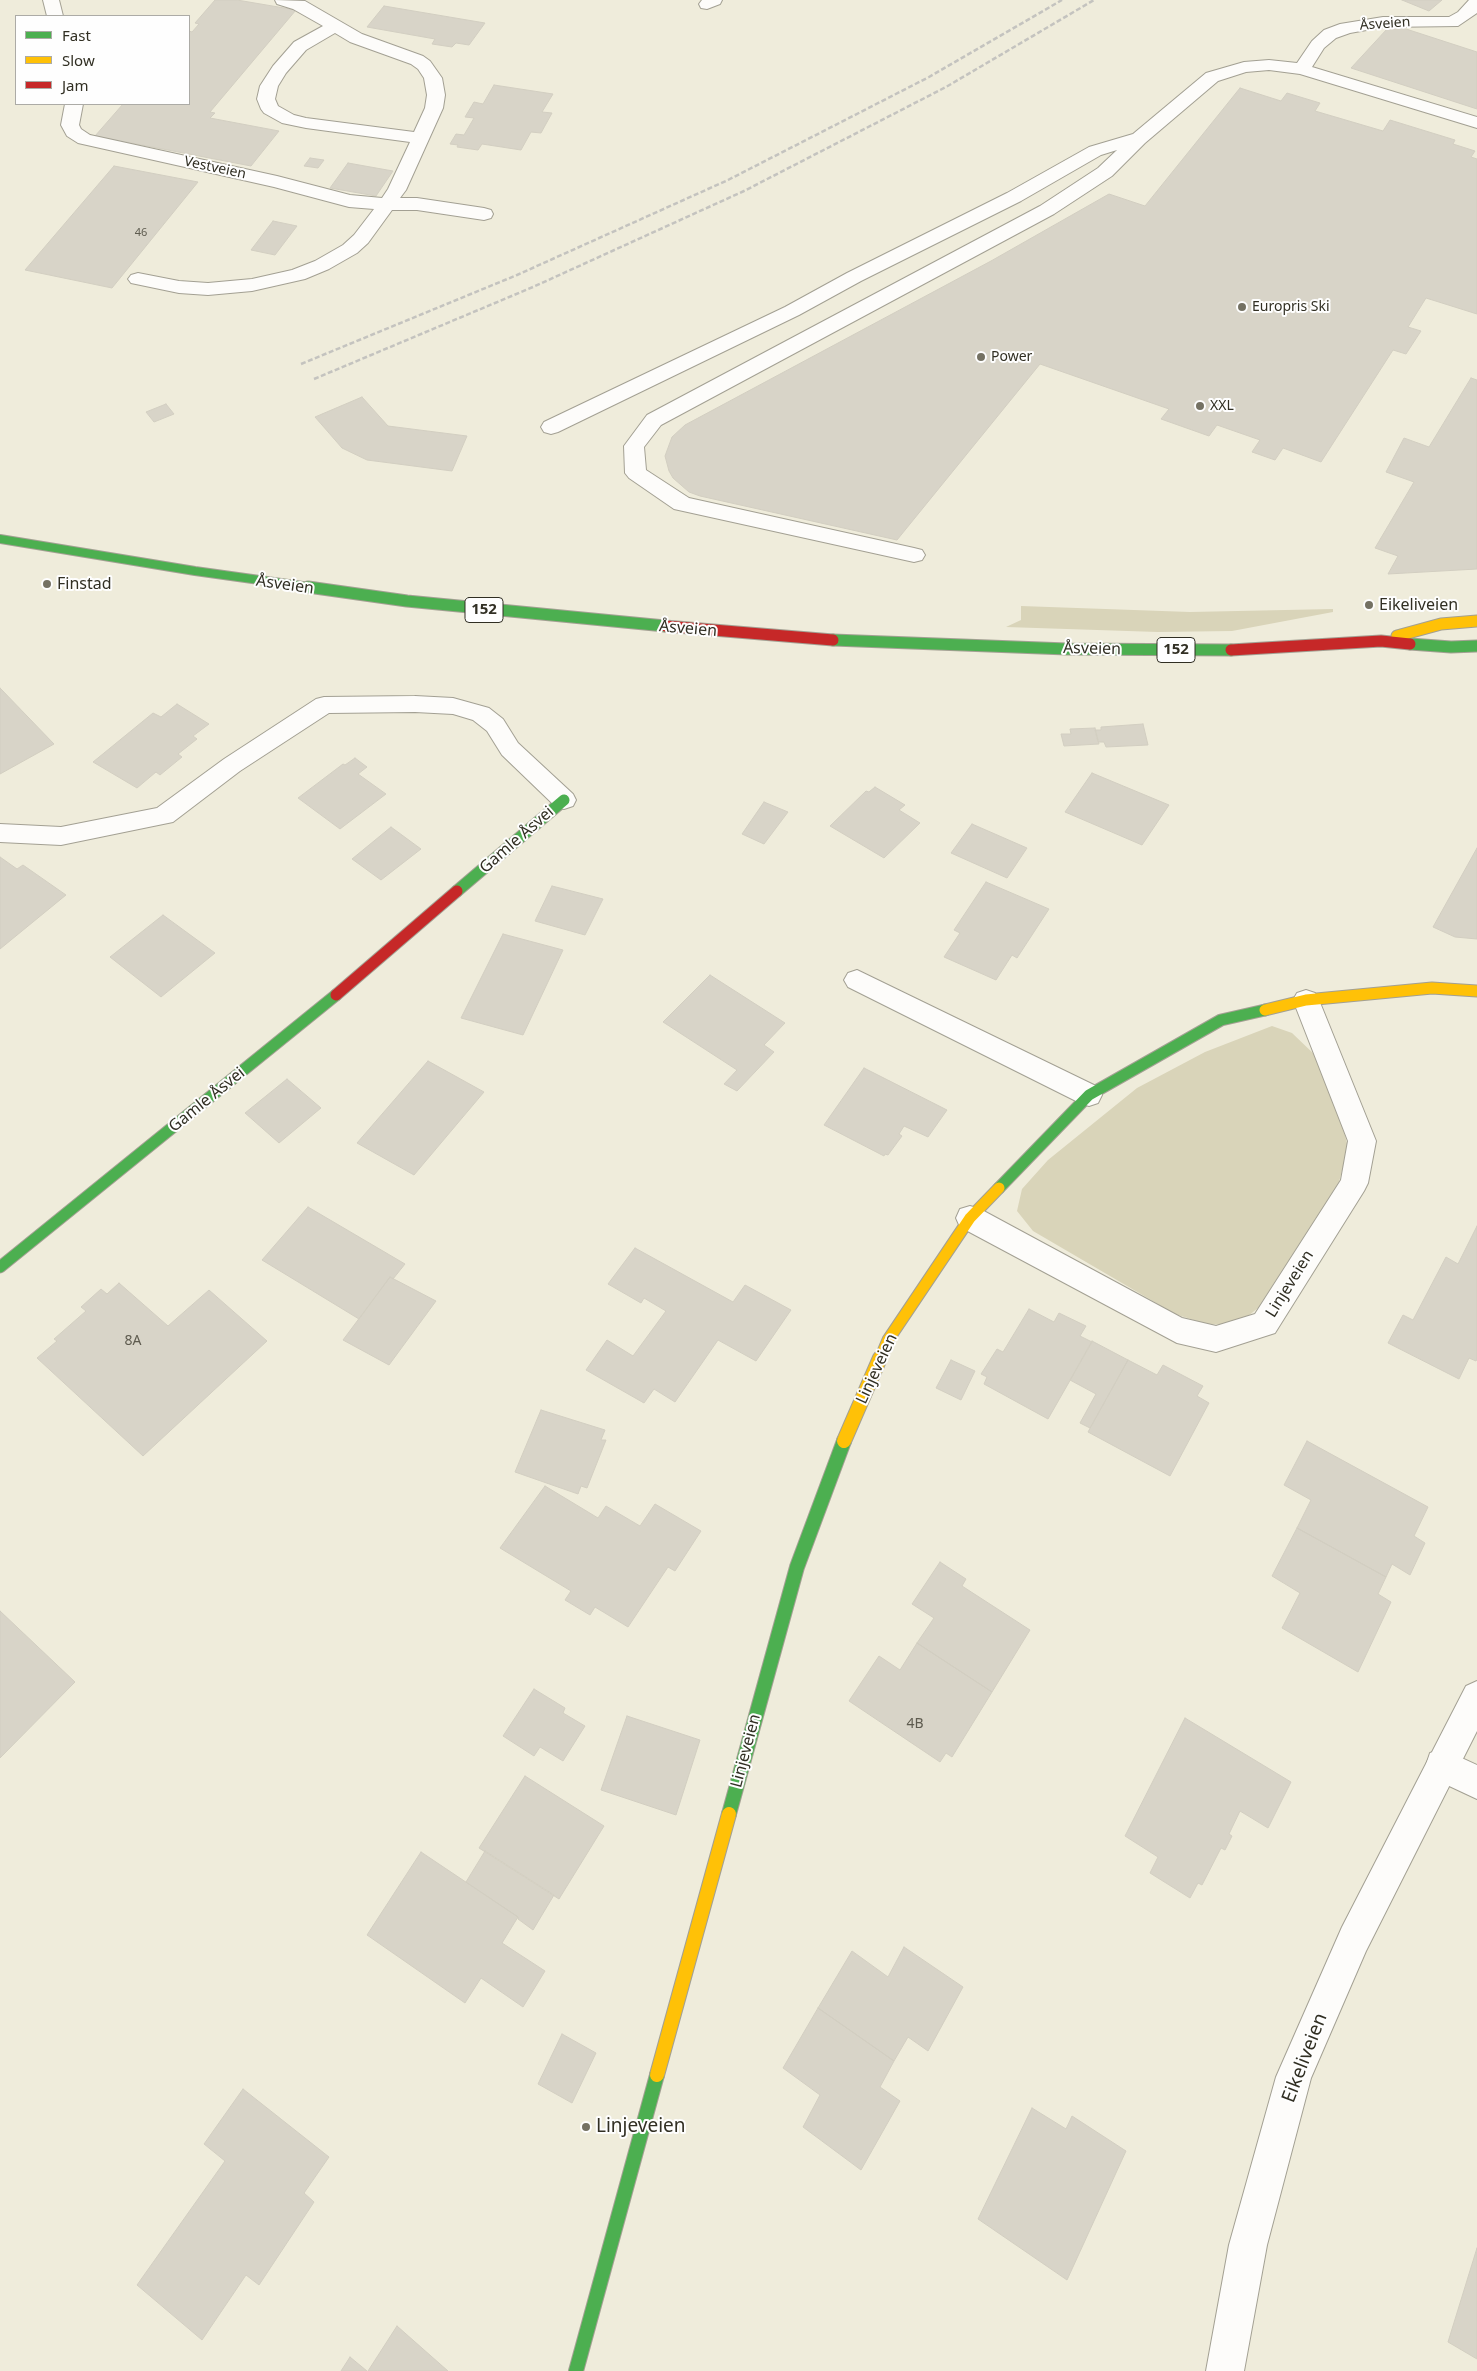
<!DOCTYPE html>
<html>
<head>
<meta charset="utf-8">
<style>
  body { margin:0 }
  #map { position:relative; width:1477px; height:2371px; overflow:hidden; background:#efecdb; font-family:"Noto Sans",sans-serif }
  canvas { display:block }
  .legend { position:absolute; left:15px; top:15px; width:175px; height:90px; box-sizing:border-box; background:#fefefe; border:1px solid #acaba6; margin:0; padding:6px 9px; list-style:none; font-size:15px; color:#312f23 }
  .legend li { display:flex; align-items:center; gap:10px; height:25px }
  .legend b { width:25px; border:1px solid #acaba6 }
</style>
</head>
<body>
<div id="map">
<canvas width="1477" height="2371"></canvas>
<ul class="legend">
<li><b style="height:6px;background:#4caf50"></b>Fast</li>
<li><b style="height:6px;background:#ffc107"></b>Slow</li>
<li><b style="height:6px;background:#c62828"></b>Jam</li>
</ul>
</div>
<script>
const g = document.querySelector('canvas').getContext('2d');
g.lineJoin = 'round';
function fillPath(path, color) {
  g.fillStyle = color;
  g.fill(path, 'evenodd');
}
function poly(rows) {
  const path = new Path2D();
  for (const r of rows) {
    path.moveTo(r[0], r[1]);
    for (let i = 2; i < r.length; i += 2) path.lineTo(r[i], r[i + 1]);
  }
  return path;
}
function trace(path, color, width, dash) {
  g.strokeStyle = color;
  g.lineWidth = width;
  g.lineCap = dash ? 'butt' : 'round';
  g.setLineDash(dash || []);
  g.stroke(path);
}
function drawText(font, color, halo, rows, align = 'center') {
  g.font = font + ' "Noto Sans",sans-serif';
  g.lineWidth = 4;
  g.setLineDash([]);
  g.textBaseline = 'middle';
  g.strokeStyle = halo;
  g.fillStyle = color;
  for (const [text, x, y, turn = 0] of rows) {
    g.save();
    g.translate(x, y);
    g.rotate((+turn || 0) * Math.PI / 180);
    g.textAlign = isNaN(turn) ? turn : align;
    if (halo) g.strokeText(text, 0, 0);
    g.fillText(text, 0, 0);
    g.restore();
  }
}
fillPath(poly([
  [1021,606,1190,612,1333,609,1333,612,1232,631,1158,632,1006,627,1021,620],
  [1272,1026,1292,1033,1315,1055,1342,1122,1348,1148,1339,1182,1258,1308,1237,1325,1206,1324,1175,1314,1033,1231,1017,1211,1022,1189,1048,1160,1137,1088,1205,1052]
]), '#d9d4b9');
const building = poly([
  [215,0,237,0,296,10,210,112,215,113,210,118,279,131,251,166,95,136,123,104,189,104,189,31,192,32,199,24,195,23,215,0],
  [1402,0,1442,0,1429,11,1402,0],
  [384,6,485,23,469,45,456,43,452,47,432,44,435,39,367,27,384,6],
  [1403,28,1477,52,1477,109,1351,68,1387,29,1403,28],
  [494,85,553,94,542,112,552,113,541,133,531,132,521,150,482,144,478,150,457,147,458,145,450,144,456,134,464,135,474,118,465,117,474,102,483,104,494,85],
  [1240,88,1281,101,1287,93,1320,103,1315,111,1383,131,1390,120,1455,140,1453,144,1475,151,1471,157,1477,159,1477,314,1426,298,1408,327,1421,331,1406,354,1393,350,1321,462,1283,448,1275,460,1252,452,1260,440,1217,425,1209,436,1161,419,1169,409,1040,364,897,540,700,496,689,492,673,478,669,471,665,456,672,437,685,425,991,261,1109,194,1145,206,1240,88],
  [310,158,324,160,318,168,304,166,310,158],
  [348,163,393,171,376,196,330,188,348,163],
  [114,166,198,182,112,288,25,270,114,166],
  [273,221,297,226,275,255,251,250,273,221],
  [1471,378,1477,380,1477,569,1388,574,1398,556,1375,548,1414,482,1386,472,1404,438,1429,447,1471,378],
  [362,397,388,426,467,436,452,471,367,460,342,448,315,417,362,397],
  [166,404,174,414,154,422,146,412,166,404],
  [0,688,54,744,0,774,0,688],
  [177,704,209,724,193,736,197,739,178,754,182,757,160,775,156,772,137,788,93,762,153,713,161,717,177,704],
  [1143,724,1148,745,1106,747,1104,742,1098,742,1095,730,1101,730,1101,727,1143,724],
  [1095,728,1099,744,1064,746,1061,734,1071,734,1070,729,1095,728],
  [355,758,367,767,358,774,386,794,340,829,298,798,343,764,345,765,355,758],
  [1092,773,1169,805,1142,845,1065,812,1092,773],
  [875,787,905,805,899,810,920,823,884,858,830,826,866,791,869,792,875,787],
  [764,802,788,812,764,844,742,834,764,802],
  [972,824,1027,848,1007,878,951,853,972,824],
  [391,827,421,849,381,880,352,859,391,827],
  [1477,848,1477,939,1455,937,1433,927,1477,848],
  [0,857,17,869,23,865,66,895,0,949,0,857],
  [986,882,1049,909,1017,958,1012,955,996,980,944,957,960,933,954,930,986,882],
  [552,886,603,899,585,935,535,921,552,886],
  [163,915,215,953,161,997,110,957,163,915],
  [503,934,563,950,523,1035,461,1018,503,934],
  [710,975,785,1023,764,1045,774,1052,737,1091,724,1084,737,1070,663,1022,710,975],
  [428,1061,484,1092,414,1175,357,1143,428,1061],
  [864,1068,947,1110,928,1137,904,1126,899,1134,902,1136,888,1155,885,1154,884,1156,824,1125,864,1068],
  [287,1079,321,1108,279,1143,245,1113,287,1079],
  [308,1207,405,1264,393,1279,390,1277,359,1319,262,1260,308,1207],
  [1477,1226,1477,1359,1476,1361,1469,1358,1459,1379,1388,1343,1403,1315,1413,1320,1446,1257,1458,1264,1477,1226],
  [635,1248,733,1302,745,1285,791,1310,756,1361,718,1340,675,1402,654,1389,644,1403,586,1370,607,1340,633,1356,666,1311,644,1298,641,1303,608,1284,635,1248],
  [390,1277,436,1301,389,1365,343,1340,390,1277],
  [119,1283,168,1326,209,1290,267,1341,143,1456,37,1358,57,1341,54,1339,86,1311,81,1307,101,1289,107,1294,119,1283],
  [1029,1309,1054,1322,1059,1313,1086,1326,1080,1336,1092,1342,1048,1419,984,1384,987,1377,981,1374,997,1349,1003,1352,1029,1309],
  [1092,1341,1128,1360,1090,1428,1080,1423,1096,1394,1070,1380,1092,1341],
  [951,1360,975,1371,961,1400,936,1388,951,1360],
  [1128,1360,1157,1375,1163,1365,1203,1386,1197,1396,1209,1403,1170,1476,1088,1432,1128,1360],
  [541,1410,605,1430,601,1440,606,1440,587,1488,581,1486,578,1494,515,1472,541,1410],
  [1307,1441,1428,1507,1414,1536,1425,1543,1410,1575,1392,1564,1386,1577,1297,1528,1311,1500,1284,1485,1307,1441],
  [545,1486,598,1518,606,1506,640,1526,655,1504,701,1531,675,1571,668,1567,628,1627,595,1607,590,1615,565,1600,571,1591,500,1548,545,1486],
  [1297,1528,1386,1577,1378,1594,1391,1602,1358,1672,1282,1628,1300,1593,1272,1576,1297,1528],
  [940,1562,966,1579,962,1586,1030,1630,992,1692,917,1643,934,1618,912,1604,940,1562],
  [0,1611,75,1682,0,1758,0,1611],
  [917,1643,992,1692,952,1757,946,1753,940,1762,849,1701,879,1656,900,1670,917,1643],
  [534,1689,565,1708,563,1713,585,1726,563,1761,540,1747,534,1756,503,1736,534,1689],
  [627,1716,700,1740,676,1815,601,1790,627,1716],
  [1185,1718,1291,1782,1268,1828,1240,1811,1229,1834,1232,1836,1225,1850,1221,1848,1202,1885,1198,1883,1190,1898,1150,1873,1158,1857,1125,1836,1185,1718],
  [525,1776,604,1826,559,1899,479,1848,525,1776],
  [485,1851,554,1895,533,1930,518,1919,518,1917,466,1882,485,1851],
  [421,1852,518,1917,502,1943,545,1971,523,2007,481,1978,465,2003,367,1935,421,1852],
  [904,1947,963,1987,928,2051,908,2037,894,2061,818,2008,852,1951,888,1977,904,1947],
  [818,2008,894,2061,880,2087,900,2101,861,2170,803,2127,820,2095,783,2068,818,2008],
  [562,2034,596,2053,572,2103,538,2084,562,2034],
  [243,2089,329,2157,304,2193,314,2202,259,2285,246,2275,202,2340,137,2285,225,2161,204,2144,243,2089],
  [1032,2108,1066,2129,1072,2116,1126,2151,1067,2280,978,2219,1032,2108],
  [1477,2248,1477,2359,1448,2342,1477,2248],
  [397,2326,448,2371,368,2371,397,2326],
  [350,2357,367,2371,341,2371,350,2357]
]);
fillPath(building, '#d8d4c8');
trace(building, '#d2cec1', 1);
const lane = poly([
  [43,0,59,0,63,16,47,16,43,0],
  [275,0,305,1,362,34,423,56,430,61,442,78,445,95,443,108,406,190,400,198,417,198,484,208,491,210,493,214,491,218,484,220,417,210,392,210,368,243,357,253,329,269,305,279,252,291,208,295,179,293,131,283,128,279,131,275,138,273,179,281,208,283,252,279,292,270,315,261,343,245,354,235,374,209,349,207,274,187,78,143,67,136,61,125,65,104,83,104,79,125,81,129,90,135,277,176,350,195,382,198,388,189,410,142,306,128,282,123,264,113,261,109,257,99,260,86,273,66,294,42,323,26,293,9,277,4,275,0],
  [335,33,350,42,411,64,418,69,424,78,427,95,425,108,414,132,306,118,294,115,278,106,275,99,278,86,286,73,306,50,335,33],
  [702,0,722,0,720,4,707,9,701,8,699,4,702,0],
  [1469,0,1477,0,1477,13,1458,26,1383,27,1350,33,1336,38,1324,48,1312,67,1477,117,1477,128,1300,74,1269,70,1246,72,1218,81,1145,143,1112,176,1054,214,661,425,644,447,646,470,689,498,914,548,922,550,925,555,922,560,914,562,674,509,629,478,625,473,624,446,647,415,1040,206,1098,168,1117,150,1101,155,1021,201,861,281,799,315,558,432,551,434,544,432,541,427,544,422,785,307,847,273,1007,193,1089,147,1133,134,1206,73,1244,62,1269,60,1297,63,1312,41,1324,30,1340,24,1383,17,1449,17,1458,12,1469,0],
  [415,696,453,698,489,708,503,719,518,743,573,794,576,800,573,806,564,809,555,806,502,755,487,731,473,720,453,714,415,712,329,713,240,771,173,822,61,845,0,842,0,824,61,827,157,808,224,759,316,699,324,697,415,696],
  [857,970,1098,1087,1102,1095,1098,1103,1089,1106,1080,1103,848,987,844,980,848,973,857,970],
  [1306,990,1315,993,1319,1000,1376,1141,1368,1183,1364,1191,1275,1333,1216,1352,1177,1343,960,1227,956,1218,960,1209,970,1206,980,1209,1182,1318,1216,1326,1255,1314,1341,1180,1348,1141,1293,1000,1297,993,1306,990],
  [1442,1749,1477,1765,1477,1799,1430,1777,1426,1765,1430,1753,1442,1749]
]);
const street = poly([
  [1477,1681,1477,1731,1366,1951,1311,2078,1267,2245,1244,2371,1206,2371,1229,2245,1276,2077,1342,1927,1466,1686,1477,1681]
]);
const fastFar2 = poly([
  [0,539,195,571,317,588]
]);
const fastFar1 = poly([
  [308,587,407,601,665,626],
  [833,640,1067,649,1231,650],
  [1410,644,1451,647,1477,646],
  [457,891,564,800],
  [999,1188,1089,1095,1221,1020,1265,1010],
  [0,1267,336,995]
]);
const fast = poly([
  [729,1814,797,1567,844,1441],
  [576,2371,657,2075]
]);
const slowFar1 = poly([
  [1397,636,1441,624,1477,621],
  [1265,1010,1306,1000,1432,988,1477,991],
  [880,1359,888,1340,970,1218,999,1188]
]);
const slow = poly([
  [844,1441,880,1358],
  [657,2075,729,1814]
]);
const jam = poly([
  [665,626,833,640],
  [1231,650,1381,641,1410,644],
  [336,995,457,891]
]);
trace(lane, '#a3a093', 2);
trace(street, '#a3a093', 2);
trace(fastFar2, '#a3a093', 10);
trace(fastFar1, '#a3a093', 13);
trace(fast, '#a3a093', 16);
trace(slowFar1, '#a3a093', 13);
trace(slow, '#a3a093', 16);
trace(jam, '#a3a093', 13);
fillPath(lane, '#fdfcfa');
fillPath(street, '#fdfcfa');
trace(fastFar2, '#4caf50', 8);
trace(fastFar1, '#4caf50', 11);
trace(fast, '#4caf50', 14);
trace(slowFar1, '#ffc107', 11);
trace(slow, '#ffc107', 14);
trace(jam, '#c62828', 11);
trace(poly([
  [301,364,517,275,728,180,929,77,1062,0],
  [314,379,533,287,744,191,946,87,1094,0]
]), '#c4c3bf', 2.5, [5, 2.5]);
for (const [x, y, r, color] of [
  [1242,307,5,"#747163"],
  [981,357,5,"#747163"],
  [1200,406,5,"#747163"],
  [47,584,5,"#747163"],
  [1369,605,5,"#747163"],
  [586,2127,5,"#747163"]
]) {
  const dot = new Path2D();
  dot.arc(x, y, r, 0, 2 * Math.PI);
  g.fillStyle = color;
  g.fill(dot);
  trace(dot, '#fefefe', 2);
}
drawText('11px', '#5e5b4f', null, [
  ["46",141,233]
]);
drawText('14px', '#312f23', '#fefefe', [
  ["Åsveien",1385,24,-4],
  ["Vestveien",215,168,12]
]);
drawText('14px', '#312f23', '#fefefe', [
  ["Europris Ski",1252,307],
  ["Power",991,357],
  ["XXL",1210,406]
], 'left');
drawText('14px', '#5e5b4f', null, [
  ["8A",133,1341],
  ["4B",915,1724]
]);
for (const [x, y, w] of [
  [484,610,38],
  [1176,650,38]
]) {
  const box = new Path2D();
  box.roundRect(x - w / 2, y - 12.5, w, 25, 4);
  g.fillStyle = '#fefefe';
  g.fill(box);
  trace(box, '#312f23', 1);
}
drawText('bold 15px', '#312f23', null, [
  ["152",484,610],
  ["152",1176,650]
]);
drawText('16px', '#312f23', '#fefefe', [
  ["Finstad",57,584],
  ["Eikeliveien",1379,605]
], 'left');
drawText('16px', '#312f23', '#fefefe', [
  ["Åsveien",285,585,8],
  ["Åsveien",688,629,5],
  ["Åsveien",1092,649,1],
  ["Gamle Åsvei",517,840,-41],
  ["Gamle Åsvei",207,1100,-39],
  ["Linjeveien",1290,1284,-58],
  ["Linjeveien",877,1369,-65],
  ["Linjeveien",746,1751,-75]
]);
drawText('19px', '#312f23', '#fefefe', [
  ["Eikeliveien",1305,2058,-69]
]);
drawText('19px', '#312f23', '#fefefe', [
  ["Linjeveien",596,2127]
], 'left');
</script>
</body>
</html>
